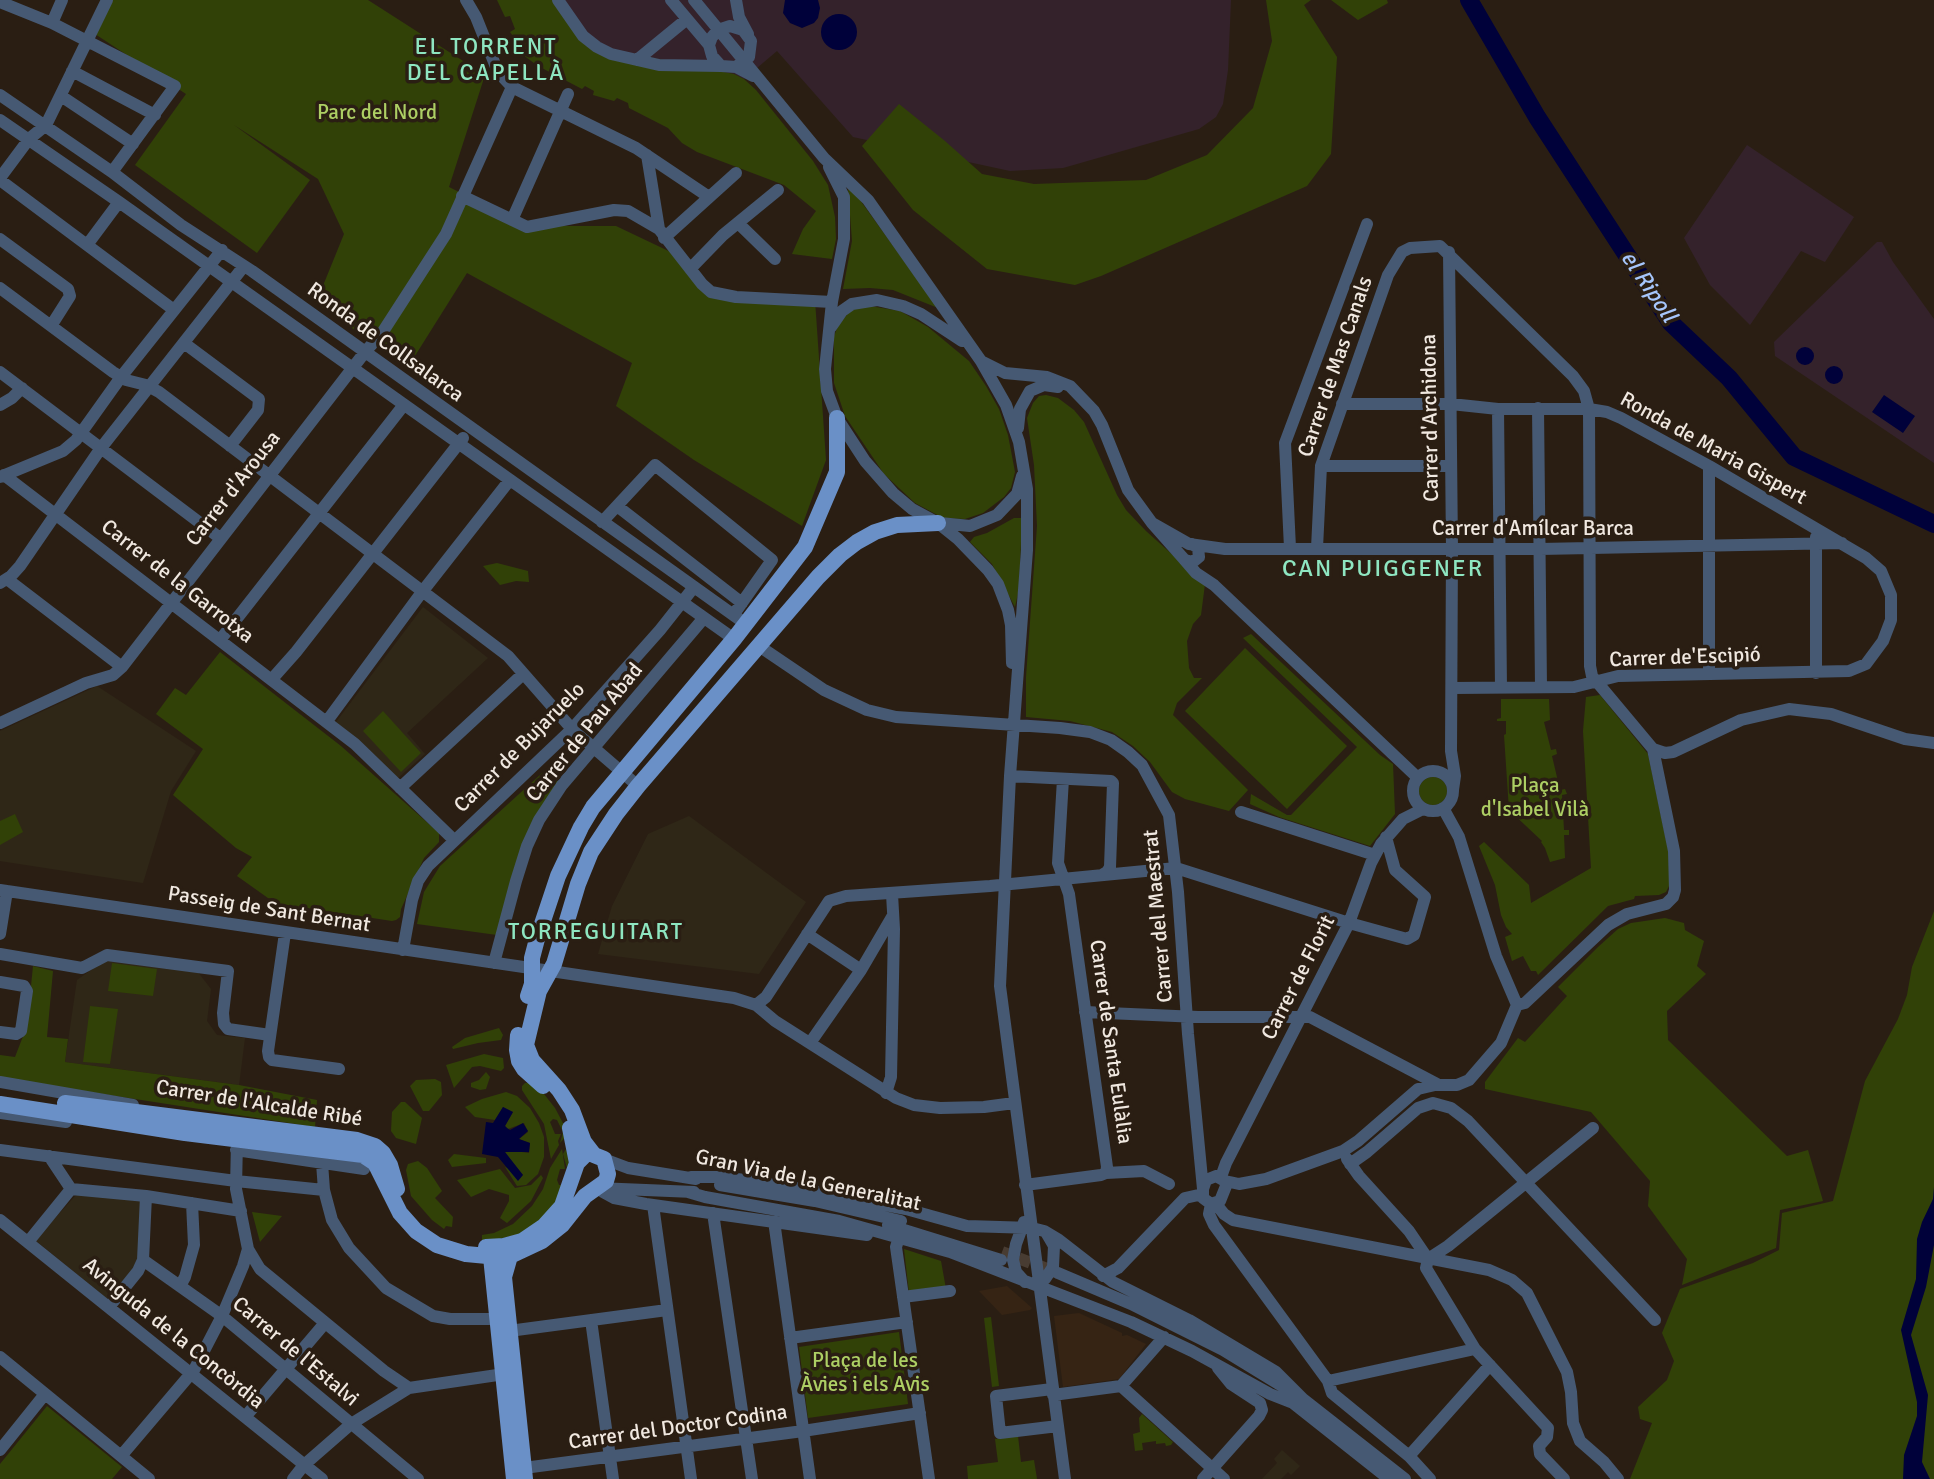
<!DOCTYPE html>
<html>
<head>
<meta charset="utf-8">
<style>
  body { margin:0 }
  canvas { display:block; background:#2a1e13 }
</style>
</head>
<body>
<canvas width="1934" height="1479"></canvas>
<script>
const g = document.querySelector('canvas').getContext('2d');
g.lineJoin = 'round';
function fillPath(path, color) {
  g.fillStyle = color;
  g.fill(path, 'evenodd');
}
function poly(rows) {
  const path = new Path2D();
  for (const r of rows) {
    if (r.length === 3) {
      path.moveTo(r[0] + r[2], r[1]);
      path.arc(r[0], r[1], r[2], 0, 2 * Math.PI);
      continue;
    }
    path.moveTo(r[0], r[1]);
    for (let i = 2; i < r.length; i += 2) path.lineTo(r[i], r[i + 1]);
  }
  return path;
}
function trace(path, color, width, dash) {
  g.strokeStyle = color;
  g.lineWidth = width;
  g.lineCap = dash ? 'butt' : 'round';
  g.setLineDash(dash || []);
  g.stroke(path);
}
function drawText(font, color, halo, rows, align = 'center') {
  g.font = font + ' Signika,sans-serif';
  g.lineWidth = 7;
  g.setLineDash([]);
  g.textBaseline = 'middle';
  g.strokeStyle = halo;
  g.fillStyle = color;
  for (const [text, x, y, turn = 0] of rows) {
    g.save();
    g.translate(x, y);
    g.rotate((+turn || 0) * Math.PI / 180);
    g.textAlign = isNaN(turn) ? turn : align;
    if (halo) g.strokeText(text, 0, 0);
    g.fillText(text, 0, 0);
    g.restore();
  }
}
fillPath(poly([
  [1007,1286,1032,1308,1030,1310,1002,1315,979,1291],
  [1079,1313,1122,1333,1122,1336,1127,1335,1146,1344,1119,1379,1063,1387,1054,1316]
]), '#362414');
fillPath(poly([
  [558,0,1231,0,1228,70,1223,104,1216,117,1199,129,1063,168,1010,171,853,137,777,51,744,79,734,74,597,47],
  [1747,145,1854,217,1825,262,1801,251,1750,325,1710,285,1684,238],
  [1877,242,1882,242,1893,262,1934,319,1934,463,1775,356,1774,342]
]), '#34222b');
fillPath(poly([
  [423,607,488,658,407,733,425,754,398,778,336,722],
  [97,686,196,751,171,791,143,883,0,861,0,731],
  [689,816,806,902,759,974,598,954,612,906,648,834],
  [108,958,197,971,211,989,207,1021,217,1035,245,1038,239,1085,65,1062,77,980],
  [78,1193,143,1198,140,1259,110,1301,35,1240],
  [1282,1450,1300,1466,1291,1475,1288,1472,1281,1479,1262,1479,1277,1463,1274,1459]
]), '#2f2717');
fillPath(poly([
  [108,0,368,0,485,75,449,187,527,226,616,226,679,256,715,293,815,300,826,460,802,526,694,460,616,406,632,363,467,273,408,367,316,303,344,234,318,179,234,125,310,180,257,253,135,165,186,94,92,32],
  [497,0,558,0,597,47,734,74,744,79,756,90,813,161,828,185,835,217,836,239,832,259,792,254,803,229,816,211,784,185,697,152,682,143,668,128,629,108,628,103,617,98,614,101,593,95,594,91,585,86,582,89,538,66,523,55,522,48,510,32,515,29,510,16,505,17],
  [1266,0,1311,0,1304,5,1337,57,1331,154,1307,186,1101,276,1075,285,987,269,913,210,862,146,899,104,945,141,982,174,1034,184,1146,180,1207,155,1253,108,1272,41],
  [1331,0,1387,0,1388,3,1358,20],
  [848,189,852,189,938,308,893,290,870,288,843,289,852,241],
  [870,306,900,311,928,327,969,361,986,386,999,409,1008,435,1015,472,1011,488,1004,497,983,513,965,519,943,518,915,503,884,474,845,416,834,383,834,336,838,326,849,312,855,308],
  [1046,395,1058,398,1074,410,1084,422,1117,495,1126,510,1146,531,1205,584,1201,615,1193,624,1187,641,1189,668,1194,678,1202,678,1177,703,1173,715,1248,790,1229,811,1185,799,1172,792,1150,762,1133,746,1112,732,1070,721,1026,717,1026,677,1037,526,1034,465,1027,418,1033,403,1039,396],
  [1014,518,1022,518,1019,589,1015,607,992,564,970,542,974,537,987,533],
  [497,563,528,571,529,582,516,581,500,585,483,566],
  [1251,634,1380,755,1393,764,1395,814,1370,846,1279,817,1250,804,1251,794,1287,815,1291,815,1357,747,1243,638],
  [1245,648,1347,746,1287,809,1185,711],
  [220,652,341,746,439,833,439,842,424,858,401,909,400,917,396,920,392,921,275,903,237,876,252,857,236,848,173,795,203,749,156,714,175,688,186,695],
  [1600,695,1648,754,1669,854,1669,886,1666,892,1659,895,1635,896,1634,899,1608,906,1538,975,1536,971,1531,971,1523,956,1512,961,1505,937,1512,934,1506,927,1501,915,1495,885,1479,846,1484,842,1529,885,1531,903,1591,868,1583,731,1586,697],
  [1501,699,1549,699,1550,720,1544,722,1551,750,1556,749,1557,754,1552,756,1560,790,1565,789,1567,794,1562,795,1564,830,1569,830,1569,835,1564,835,1565,858,1550,862,1545,848,1541,842,1542,841,1509,810,1504,735,1506,734,1506,721,1497,721,1497,719,1501,718],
  [383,711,421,753,401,772,363,731],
  [552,764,556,764,560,768,560,779,497,935,417,924,424,892,440,866],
  [1433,791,14],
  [15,814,23,832,0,845,0,821],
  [1934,911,1934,1479,1630,1479,1652,1423,1640,1419,1638,1407,1667,1380,1674,1361,1662,1333,1680,1289,1753,1263,1779,1250,1782,1213,1833,1201,1865,1081,1898,1019,1907,995,1912,967],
  [1665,918,1684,923,1685,930,1704,941,1697,966,1706,974,1667,1011,1668,1040,1787,1156,1808,1150,1823,1201,1780,1210,1776,1248,1682,1285,1687,1259,1648,1206,1650,1181,1591,1112,1485,1089,1485,1082,1518,1038,1525,1042,1567,996,1558,987,1598,947,1618,929,1631,923],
  [112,963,157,969,153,996,108,991],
  [33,966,53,971,47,1037,68,1039,65,1062,239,1085,317,1100,315,1127,0,1078,0,1055,15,1057,27,1026],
  [90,1006,118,1009,110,1064,83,1062],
  [499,1028,503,1035,501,1040,478,1043,453,1049,452,1047,465,1038],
  [484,1054,503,1058,504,1068,501,1071,480,1066,472,1067,454,1088,446,1065],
  [486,1072,490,1077,486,1089,480,1090,471,1087,471,1083,479,1080],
  [435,1079,441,1082,442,1095,429,1111,423,1111,410,1086,416,1080],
  [525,1083,530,1083,544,1094,555,1108,564,1125,567,1135,560,1143,563,1132,557,1120,553,1119,550,1122,555,1134,561,1134,558,1141,559,1145,551,1159,544,1124,522,1090,522,1086],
  [506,1092,517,1096,530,1108,539,1123,544,1137,544,1157,538,1174,526,1185,517,1186,505,1167,523,1175,505,1153,507,1150,529,1153,530,1143,519,1139,528,1132,524,1123,508,1129,505,1126,513,1112,503,1107,495,1120,475,1117,465,1107,482,1099],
  [401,1102,405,1102,422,1118,416,1144,396,1138,391,1131,392,1112],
  [562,1149,565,1169,560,1169,557,1180,559,1185,562,1185,567,1168,563,1154,566,1149,569,1162,559,1198,544,1217,520,1234,482,1243,482,1235,494,1233,513,1224,532,1206,543,1189,550,1168],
  [454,1154,486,1158,486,1163,452,1167,448,1160],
  [418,1161,427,1168,442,1191,435,1198,453,1217,452,1227,446,1226,444,1229,432,1220,411,1196,406,1170,408,1164],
  [500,1169,515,1188,531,1185,541,1175,543,1178,531,1201,507,1223,500,1218,509,1201,509,1195,489,1189,471,1197,457,1180],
  [252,1212,282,1216,260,1242],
  [904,1249,941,1261,946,1289,909,1293],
  [991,1317,999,1386,992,1387,984,1318],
  [899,1332,908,1404,808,1418,799,1347],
  [47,1406,122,1467,112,1479,0,1479,0,1464],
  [1142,1414,1173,1442,1171,1445,1166,1446,1165,1443,1156,1444,1156,1441,1142,1443,1143,1450,1135,1451,1133,1434,1140,1432,1139,1418],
  [1018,1436,1021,1462,1034,1460,1037,1479,968,1479,967,1466,998,1462,995,1439]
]), '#314107');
fillPath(poly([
  [785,0,818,0,820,8,818,18,814,23,802,28,790,23,783,13],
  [839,32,18],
  [1805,356,9],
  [1834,375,9],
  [1884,395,1915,416,1903,433,1872,412],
  [503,1107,513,1112,505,1126,507,1128,510,1130,523,1123,528,1131,519,1139,530,1143,529,1152,505,1152,523,1175,518,1181,498,1157,482,1154,486,1122,493,1123],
  [1934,1187,1934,1245,1926,1287,1911,1335,1928,1395,1922,1462,1930,1479,1903,1479,1904,1455,1917,1416,1917,1402,1901,1330,1916,1279,1917,1239,1922,1222,1933,1199]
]), '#00013a');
trace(poly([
  [1469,0,1537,117,1671,323,1729,378,1794,457,1934,524]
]), '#00013a', 18);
trace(poly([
  [1002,1252,1058,1273]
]), '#483c32', 12, [12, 6]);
trace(poly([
  [466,0,476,17,498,72,512,87,636,148,709,197],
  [558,0,583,36,597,47,611,54,659,65,721,66],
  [671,0,709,45],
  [694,0,824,158,868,200,981,361,1006,405,1019,442,1027,489,1027,550,1010,776,1000,986,1065,1479],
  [736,0,739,17,748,34],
  [0,2,52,23,175,86,112,172],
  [52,23,62,0],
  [637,60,687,19],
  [736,67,749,57,751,41,743,30,730,26,718,30,712,37,709,45,712,56,721,66,736,67,753,76],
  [72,71,155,115],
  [0,95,112,172,181,225,252,271,746,624],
  [61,96,133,144],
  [0,120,119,202,734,639],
  [647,155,659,229,702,284,711,292,736,297,832,302],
  [829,167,844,197,844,239,832,302,825,369,827,391,837,418,865,461,893,493,912,509,938,523,958,539,988,570,998,584,1008,610,1011,625,1012,663],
  [0,178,29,139,46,125,107,0],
  [0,180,174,310],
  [462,196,527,227,614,210,628,211,659,229],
  [512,220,568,94],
  [738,223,775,259],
  [664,238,736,173],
  [0,239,68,289,70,296,51,326],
  [87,245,119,202],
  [1449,252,1452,549,1451,751,1455,776,1453,790],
  [690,269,723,235,778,190],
  [0,288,113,372,126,380,146,385,159,392,508,656,572,729,638,786],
  [831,327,842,311,852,304,877,300,903,306,921,314,962,341],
  [184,343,259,399,258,410,230,446],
  [983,362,1005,373,1047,377,1070,386,1094,411,1102,425,1128,490,1152,523,1183,558,1196,573,1214,585,1418,778],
  [0,372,220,538],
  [1342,404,1451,404,1498,409,1589,409,1590,666,1592,676,1653,749,1674,851,1675,890,1673,897,1666,904,1627,914,1608,925,1525,1003,1517,1005],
  [0,405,12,398,22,388],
  [1538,408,1541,687],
  [1498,409,1501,688],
  [1018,428,1020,409,1030,391,1044,385,1058,387],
  [1321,466,1451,466],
  [1709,466,1709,674],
  [4,475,355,744,454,840],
  [0,477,63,451,76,440,121,377,222,250],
  [617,506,742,603],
  [602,522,655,465,772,560,734,614],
  [940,523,970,526,997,515,1017,494,1022,476],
  [1152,523,1189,544,1225,549,1540,549,1842,543],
  [1816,537,1816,673],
  [1290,548,1285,443,1367,224],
  [1317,548,1321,466,1388,275,1402,252,1410,248,1440,246,1573,376,1584,391,1589,409,1607,412,1621,418,1709,466,1866,558,1881,571,1891,595,1891,620,1883,641,1866,664,1849,671,1618,676,1574,687,1453,688],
  [1185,560,1193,562,1199,557,1198,548,1192,544],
  [7,579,122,667],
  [0,583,11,576,20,566,101,448,244,266],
  [220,640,403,406],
  [759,646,824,690,867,710,896,717,1060,728,1090,732,1111,740,1128,752,1142,765,1169,815,1178,892,1188,1034,1203,1189],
  [272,679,296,652,463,438],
  [327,721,422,592,509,481],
  [0,723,86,683,113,675,122,667,365,352,382,333,446,234,512,87],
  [1653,749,1665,753,1673,752,1741,720,1789,709,1831,714,1905,739,1934,743],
  [1433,791,20],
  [1010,776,1111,781,1113,783,1110,867,1107,872,1102,875],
  [400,788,523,674],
  [1443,808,1459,837,1496,956,1517,1005],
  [1241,812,1375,855],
  [0,890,734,998,756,1005,775,1021,896,1098,914,1105,940,1108,984,1107,1014,1103],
  [285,933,268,1051,269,1057,272,1060,339,1069],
  [0,934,7,891],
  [807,934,861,970],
  [403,950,412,900,418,881,428,866,572,729,660,630,694,587],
  [0,954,82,968,107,955,228,971,223,1013,224,1024,228,1029,270,1035],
  [494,963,516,881,527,846,539,820,562,785,703,619],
  [0,982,24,986,27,991,21,1031,16,1034,0,1032],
  [756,1005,766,997,829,901,846,896,990,886,1176,868,1349,923,1407,939,1414,935,1425,897,1395,870,1386,837],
  [1085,1012,1198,1017,1310,1017,1439,1085],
  [810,1043,861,970,892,917],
  [0,1082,133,1105],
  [886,1093,891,1077,894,929,892,894],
  [0,1113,66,1122],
  [0,1150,236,1181,324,1190],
  [236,1150,364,1169],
  [604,1159,628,1168,696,1179],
  [1347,1159,1359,1176,1409,1231,1428,1259],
  [322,1163,324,1190,332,1220,349,1248,386,1288,433,1316,450,1319,496,1319],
  [1350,1164,1367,1152,1418,1108,1433,1103,1451,1108,1468,1121,1655,1320],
  [1106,1173,1144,1171,1169,1184],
  [1216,1176,1225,1181,1226,1186,1220,1201,1211,1204,1203,1198,1203,1189,1206,1180,1216,1176],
  [691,1177,724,1177,802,1189,906,1209,967,1226,1032,1228,1044,1231,1059,1240,1113,1282,1189,1320,1276,1372,1303,1399],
  [1221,1177,1226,1163,1349,923,1371,863,1381,844,1403,819,1423,809],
  [1225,1181,1239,1184,1266,1179,1343,1151,1358,1141,1418,1089,1435,1085,1457,1085,1469,1080,1501,1043,1517,1005],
  [720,1185,815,1201,901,1221],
  [1025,1185,1101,1175,1106,1173,1107,1167,1069,894,1058,863,1063,779],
  [597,1188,694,1192],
  [71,1189,146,1196,241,1211],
  [603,1192,614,1198,646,1204,867,1235],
  [688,1192,705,1197,839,1221,950,1252,1131,1322,1192,1351,1270,1394,1293,1403],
  [1211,1204,1209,1214,1214,1225,1328,1381,1332,1393,1409,1456,1430,1479],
  [1216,1204,1224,1214,1233,1220,1489,1270,1512,1280,1527,1293,1567,1372,1571,1392,1573,1423,1580,1441,1604,1462,1618,1479],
  [653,1205,691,1479],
  [713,1213,752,1479],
  [0,1220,322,1479],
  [774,1221,810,1479],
  [1024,1222,1016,1244,1013,1260,1016,1272,1025,1282],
  [888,1225,1001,1260],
  [899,1237,896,1247,929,1479],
  [28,1242,71,1189,49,1156],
  [248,1249,260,1269,384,1371,409,1388],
  [1428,1259,1426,1268,1475,1349,1548,1428,1547,1437,1539,1446,1540,1454,1564,1479],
  [1428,1259,1448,1246,1593,1128],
  [143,1260,222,1316,418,1479],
  [1058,1273,1131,1304,1223,1350,1303,1399,1405,1479],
  [1103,1276,1118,1268,1185,1198,1203,1194],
  [1034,1284,1045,1279,1053,1267,1054,1246,1047,1234],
  [180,1286,185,1277,194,1245,192,1203],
  [903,1297,950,1291],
  [109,1307,138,1271,143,1260,146,1196],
  [591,1320,613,1479],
  [509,1331,667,1310],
  [790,1338,907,1322],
  [0,1357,149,1479],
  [1328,1381,1475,1349],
  [1121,1386,1224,1479],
  [1052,1389,996,1396,1000,1433,1058,1426],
  [1053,1395,1121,1386,1164,1337],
  [1288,1399,1389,1479],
  [245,1417,325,1323],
  [0,1450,45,1394],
  [121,1456,194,1370,222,1316,243,1266,248,1249,236,1189,237,1140],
  [1409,1456,1490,1365],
  [524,1468,803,1431,920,1413],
  [293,1479,304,1465,351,1424,409,1388,511,1373],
  [1203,1479,1259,1416,1262,1410,1260,1403,1231,1384,1218,1368]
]), '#465973', 12);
trace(poly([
  [528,996,532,984,532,958,537,939,558,876,581,827,593,807,734,639,805,547,837,472,837,418],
  [518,1035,517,1050,519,1061,524,1069,543,1086],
  [65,1103,357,1140,375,1146,383,1153,390,1165,397,1189],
  [0,1104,185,1133,363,1155,375,1163,400,1213,416,1231,437,1245,466,1254,498,1257,510,1256,542,1241,562,1225,585,1196,606,1181,608,1174,604,1159,594,1155,584,1142,572,1110,559,1090,532,1060,526,1045,539,991,554,964,578,884,591,852,616,814,638,786,818,577,840,555,857,542,875,532,897,525,938,523],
  [570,1128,577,1163],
  [486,1247,504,1246,522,1241,544,1226,562,1206,577,1163,584,1156],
  [496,1251,491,1257,514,1479],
  [510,1256,504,1277,525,1479]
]), '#6a90c7', 16);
drawText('21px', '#adcf64', '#2a1e13', [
  ["Parc del Nord",377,113],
  ["Plaça",1535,786],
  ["d'Isabel Vilà",1535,810],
  ["Plaça de les",865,1361],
  ["Àvies i els Avis",865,1385]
]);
drawText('21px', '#f0e8e0', '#2a1e13', [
  ["Ronda de Collsalarca",385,343,36],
  ["Carrer de Mas Canals",1336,367,-71],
  ["Carrer d'Archidona",1431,418,-91],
  ["Ronda de Maria Gispert",1713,449,29],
  ["Carrer d'Arousa",234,489,-52],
  ["Carrer d'Amílcar Barca",1533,529],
  ["Carrer de la Garrotxa",177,582,38],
  ["Carrer de'Escipió",1685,658,-2],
  ["Carrer de Pau Abad",585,733,-51],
  ["Carrer de Bujaruelo",520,748,-45],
  ["Passeig de Sant Bernat",269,910,9],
  ["Carrer del Maestrat",1159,916,-95],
  ["Carrer de Florit",1299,978,-63],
  ["Carrer de Santa Eulàlia",1110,1042,82],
  ["Carrer de l'Alcalde Ribé",259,1104,9],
  ["Gran Via de la Generalitat",808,1181,12],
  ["Avinguda de la Concòrdia",173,1334,39],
  ["Carrer de l'Estalvi",295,1352,40],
  ["Carrer del Doctor Codina",678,1428,-8]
]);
g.letterSpacing = '2px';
drawText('23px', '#8ee6c1', '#2a1e13', [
  ["EL TORRENT",486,48],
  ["DEL CAPELLÀ",486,74],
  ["TORREGUITART",596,933]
]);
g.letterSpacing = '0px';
drawText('italic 23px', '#a6c6fc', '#2a1e13', [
  ["el Ripoll",1648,287,56]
]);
g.letterSpacing = '2px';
drawText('24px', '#8ee6c1', '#2a1e13', [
  ["CAN PUIGGENER",1383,570]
]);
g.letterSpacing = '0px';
</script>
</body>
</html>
